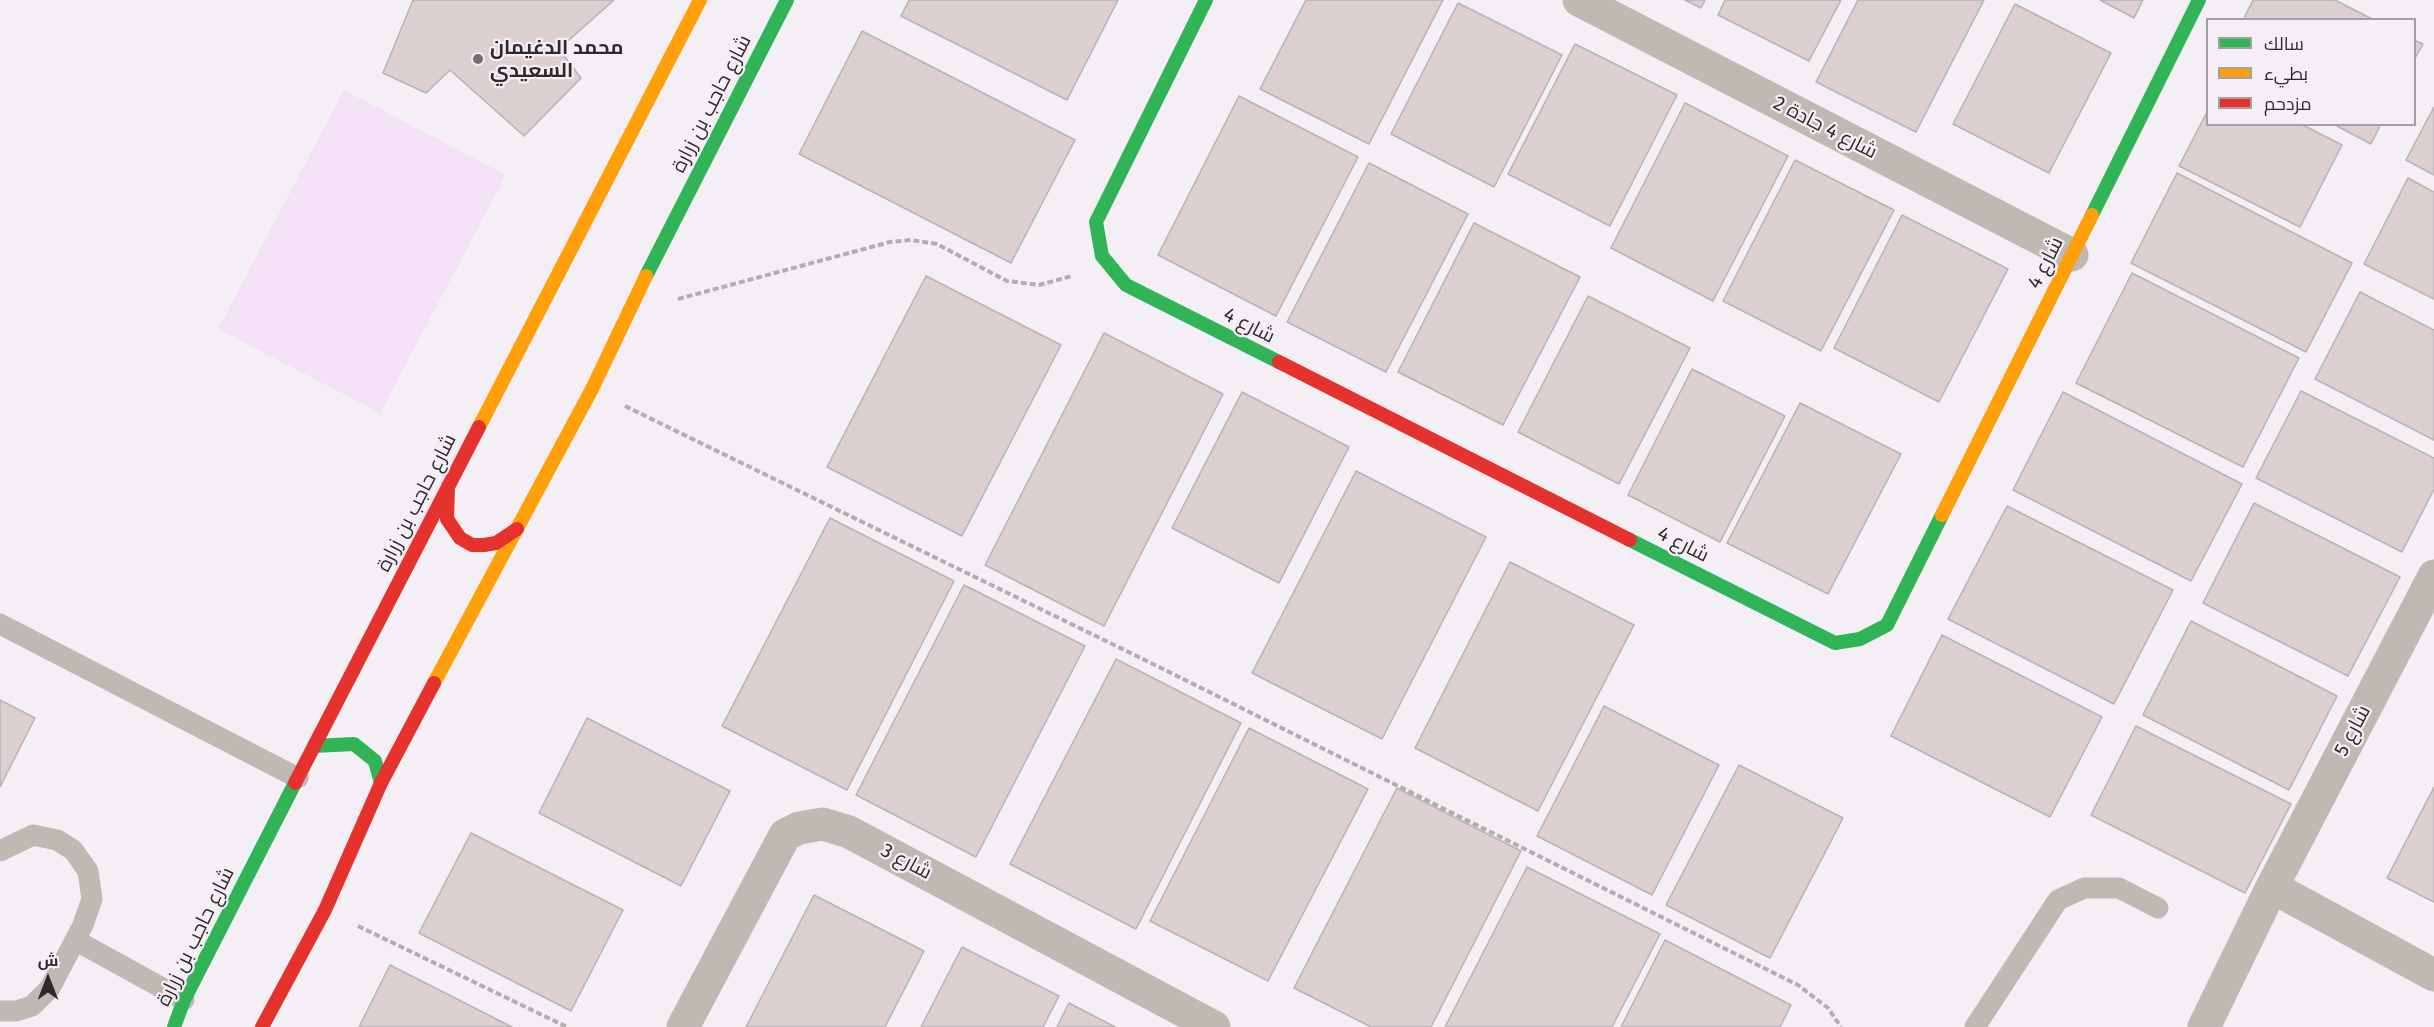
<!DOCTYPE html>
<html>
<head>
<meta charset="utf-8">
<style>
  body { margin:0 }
  #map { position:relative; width:2434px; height:1027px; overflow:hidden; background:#f4eff4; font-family:"Fira Sans",Cairo,sans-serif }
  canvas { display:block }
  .legend { position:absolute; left:2206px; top:18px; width:210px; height:108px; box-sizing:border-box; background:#f5eef5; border:2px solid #a5a0a5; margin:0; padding:8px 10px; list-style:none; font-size:18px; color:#2d2a2d }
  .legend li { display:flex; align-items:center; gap:12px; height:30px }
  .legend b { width:30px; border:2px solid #a5a0a5 }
  .north { position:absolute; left:18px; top:949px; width:60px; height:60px; -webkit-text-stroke:4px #f5eef5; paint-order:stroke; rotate:0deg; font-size:16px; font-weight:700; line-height:24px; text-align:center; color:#2d2a2d }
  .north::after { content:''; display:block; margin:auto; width:21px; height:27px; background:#2d2a2d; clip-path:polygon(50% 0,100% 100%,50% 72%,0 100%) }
</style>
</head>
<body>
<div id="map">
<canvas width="2434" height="1027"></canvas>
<ul class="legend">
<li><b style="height:8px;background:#30b455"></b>سالك</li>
<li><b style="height:8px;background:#ff9f0a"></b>بطيء</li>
<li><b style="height:8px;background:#e5322d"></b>مزدحم</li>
</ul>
<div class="north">ش</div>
</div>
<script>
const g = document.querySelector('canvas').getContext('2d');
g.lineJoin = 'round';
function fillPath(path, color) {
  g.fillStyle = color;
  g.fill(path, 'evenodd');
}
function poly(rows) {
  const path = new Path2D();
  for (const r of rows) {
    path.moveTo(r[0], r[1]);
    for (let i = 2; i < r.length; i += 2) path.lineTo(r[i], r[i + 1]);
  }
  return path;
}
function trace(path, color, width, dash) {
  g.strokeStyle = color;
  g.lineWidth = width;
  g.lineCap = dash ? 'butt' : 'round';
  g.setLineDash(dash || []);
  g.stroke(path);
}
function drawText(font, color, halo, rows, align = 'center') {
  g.font = font + ' "Fira Sans",Cairo,sans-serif';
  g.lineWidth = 4.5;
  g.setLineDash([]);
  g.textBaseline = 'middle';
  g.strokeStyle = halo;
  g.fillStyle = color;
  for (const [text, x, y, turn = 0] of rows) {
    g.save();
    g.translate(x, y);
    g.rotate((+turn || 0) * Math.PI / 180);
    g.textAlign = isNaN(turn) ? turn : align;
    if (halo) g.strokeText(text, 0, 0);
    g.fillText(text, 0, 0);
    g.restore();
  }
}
fillPath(poly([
  [344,90,506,175,380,413,218,329]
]), '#f3e2f5');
const building = poly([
  [413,0,614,0,559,49,581,78,524,136,450,70,426,93,383,73,413,0],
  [909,0,1118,0,1067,100,901,16,909,0],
  [1306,0,1443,0,1369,144,1260,89,1306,0],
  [1685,0,1705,0,1701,8,1685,0],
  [1725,0,1841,0,1809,61,1718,15,1725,0],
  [1858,0,1984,0,1916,132,1816,82,1858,0],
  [2100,0,2143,0,2134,18,2100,0],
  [2253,0,2335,0,2374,20,2243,20,2253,0],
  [1458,3,1562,55,1494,187,1391,134,1458,3],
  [2015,4,2111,53,2049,173,1953,124,2015,4],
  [862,31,1075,140,1011,263,799,154,862,31],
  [2414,40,2423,44,2414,60,2414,40],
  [1575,44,1677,95,1610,226,1508,174,1575,44],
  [1239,96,1358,157,1276,316,1158,255,1239,96],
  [1685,103,1788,156,1713,301,1611,248,1685,103],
  [2434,107,2434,175,2406,160,2434,107],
  [2208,110,2208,124,2301,124,2342,145,2300,227,2179,166,2208,110],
  [2333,124,2381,124,2371,144,2333,124],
  [1795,160,1894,210,1821,351,1723,301,1795,160],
  [1369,163,1468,214,1386,372,1287,322,1369,163],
  [2177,173,2352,263,2306,352,2131,263,2177,173],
  [2408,178,2434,192,2434,299,2364,264,2408,178],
  [1902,215,2008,269,1939,402,1834,348,1902,215],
  [1474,223,1580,277,1503,425,1398,372,1474,223],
  [2132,273,2299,358,2243,467,2076,383,2132,273],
  [926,276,1061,345,962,536,827,467,926,276],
  [2360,292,2434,330,2434,440,2315,379,2360,292],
  [1588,296,1690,348,1619,484,1518,432,1588,296],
  [1104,333,1223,394,1104,626,985,565,1104,333],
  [1692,369,1785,416,1720,542,1628,495,1692,369],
  [2301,391,2434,458,2434,489,2402,552,2256,478,2301,391],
  [1242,392,1349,447,1279,583,1172,528,1242,392],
  [2063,392,2242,484,2191,581,2013,490,2063,392],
  [1800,403,1901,454,1828,594,1727,543,1800,403],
  [1356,471,1486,537,1382,739,1252,673,1356,471],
  [2254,503,2400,577,2348,676,2203,603,2254,503],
  [2007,506,2173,590,2114,704,1948,619,2007,506],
  [830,518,954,581,847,790,722,726,830,518],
  [1510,562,1634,625,1538,811,1415,748,1510,562],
  [964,585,1085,646,976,857,856,795,964,585],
  [2191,621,2337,696,2289,790,2143,715,2191,621],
  [1942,635,2102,717,2050,817,1891,736,1942,635],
  [1116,659,1241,723,1136,929,1010,864,1116,659],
  [0,700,35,718,0,787,0,700],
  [1604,706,1719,765,1652,895,1537,836,1604,706],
  [587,718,730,791,681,886,539,813,587,718],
  [2136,726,2291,804,2245,893,2091,815,2136,726],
  [1249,728,1368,789,1268,981,1150,921,1249,728],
  [1739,765,1843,818,1770,958,1666,905,1739,765],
  [2434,787,2434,902,2387,878,2434,787],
  [1397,788,1521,851,1431,1027,1371,1027,1294,988,1397,788],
  [471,833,623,910,571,1011,419,933,471,833],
  [1527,867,1660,934,1612,1027,1445,1027,1527,867],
  [814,895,924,951,885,1027,746,1027,814,895],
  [1665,940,1791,1005,1780,1027,1621,1027,1665,940],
  [962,947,1059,996,1043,1027,921,1027,962,947],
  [390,965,512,1027,359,1027,390,965],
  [1069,1003,1115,1027,1057,1027,1069,1003]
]);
fillPath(building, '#dccfcf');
trace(building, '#b7b3b5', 1.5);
trace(poly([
  [678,299,890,242,911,240,937,244,1007,281,1039,285,1072,276],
  [625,406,1151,663,1798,985,1828,1008,1841,1027],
  [358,926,567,1027]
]), '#b3aead', 4, [6, 3]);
trace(poly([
  [0,624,298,778],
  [0,851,33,835,57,840,73,850,88,871,92,899,83,925,50,988,32,1006,16,1011,0,1011],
  [75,940,184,1000],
  [1975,1027,2058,900,2084,888,2119,888,2158,908]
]), '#bfb9b4', 21);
trace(poly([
  [1579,0,2072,255],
  [2272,887,2434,975],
  [683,1027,785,835,799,828,823,824,849,832,1214,1027],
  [2204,1027,2272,887,2434,576]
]), '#bfb9b4', 33);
trace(poly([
  [1206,0,1096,222,1102,256,1126,285,1279,362],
  [2092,215,2199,0],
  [646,276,787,0],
  [1630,540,1835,643,1860,639,1887,625,1942,515],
  [314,746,354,744,375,761,381,783],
  [174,1027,184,1000,295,783]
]), '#30b455', 14);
trace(poly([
  [479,427,700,0],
  [1942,515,2092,215],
  [434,683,592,389,646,276]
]), '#ff9f0a', 14);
trace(poly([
  [1279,362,1630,540],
  [448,486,447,519,460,538,472,545,484,545,496,543,517,529],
  [295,783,479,427],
  [262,1027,325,910,381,783,434,683]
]), '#e5322d', 14);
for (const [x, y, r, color] of [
  [478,59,6,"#736f73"]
]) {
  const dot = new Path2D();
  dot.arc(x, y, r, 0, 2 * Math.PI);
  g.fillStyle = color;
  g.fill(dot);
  trace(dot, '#f5eef5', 2);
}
drawText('bold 20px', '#2d2a2d', '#f5eef5', [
  ["محمد الدغيمان",490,48],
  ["السعيدي",490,71]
], 'left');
drawText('20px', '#2d2a2d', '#f5eef5', [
  ["شارع حاجب بن زرارة",712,104,-63],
  ["شارع 4 جادة 2",1825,128,27],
  ["شارع 4",2046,263,-63],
  ["شارع 4",1249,326,27],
  ["شارع حاجب بن زرارة",417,503,-63],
  ["شارع 4",1683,545,27],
  ["شارع 5",2353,731,-62],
  ["شارع 3",906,862,28],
  ["شارع حاجب بن زرارة",196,937,-64]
]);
</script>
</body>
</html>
